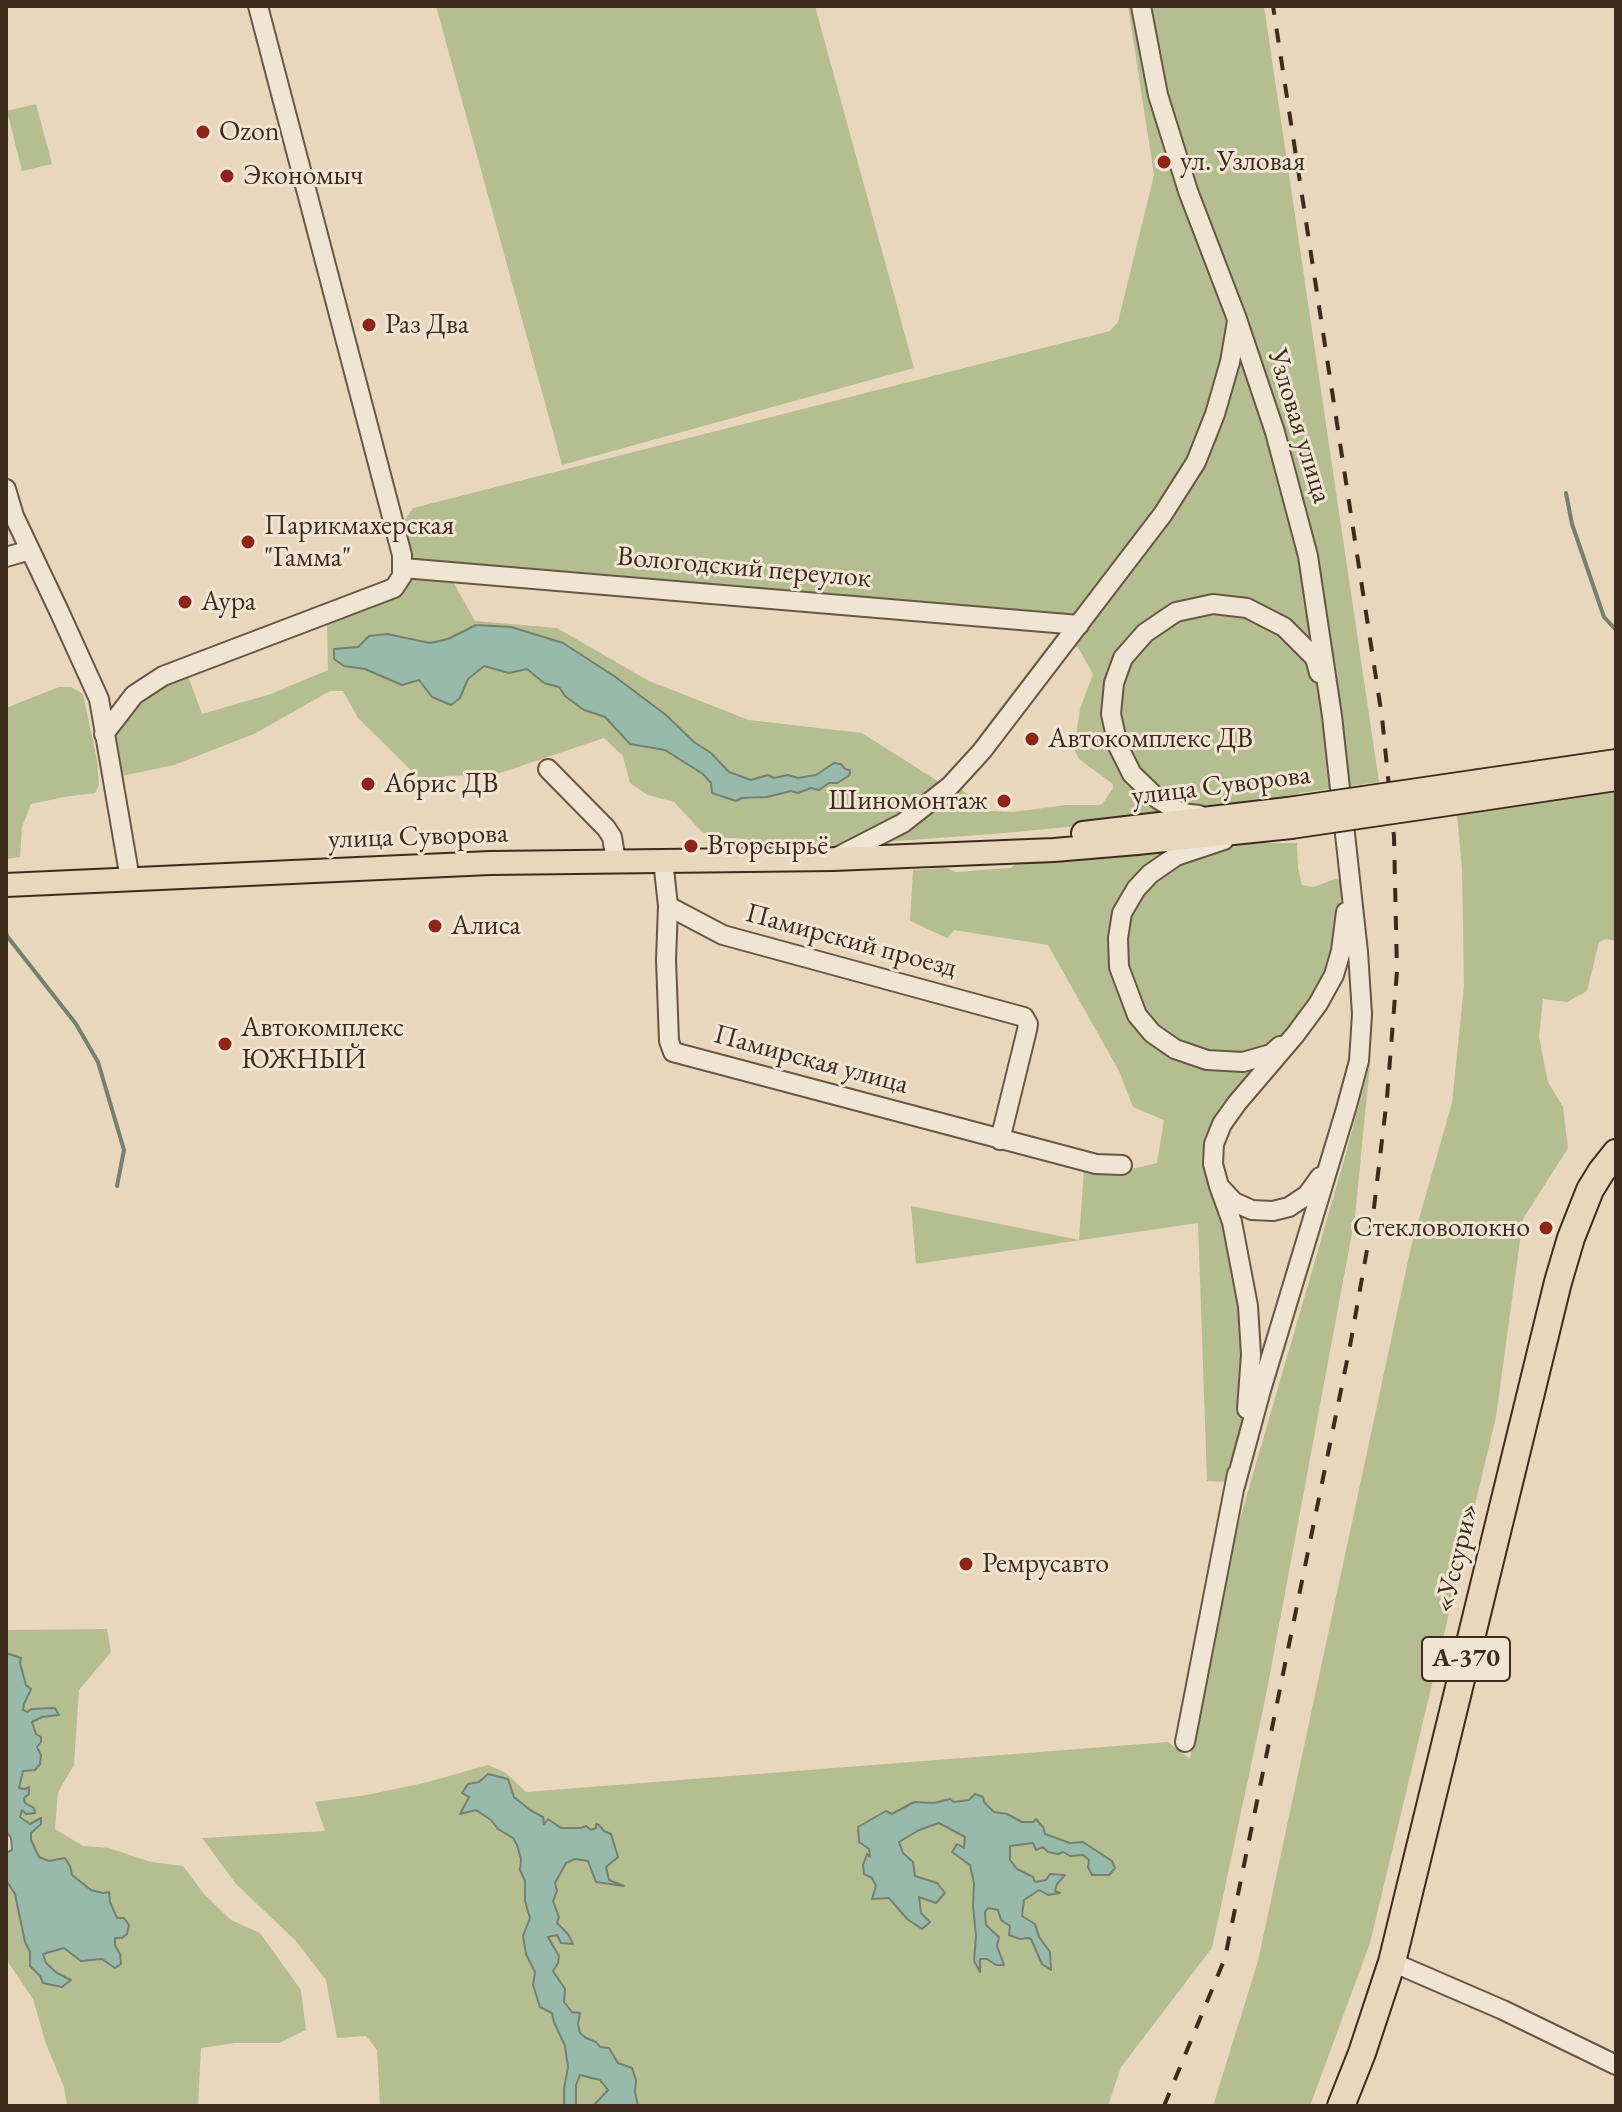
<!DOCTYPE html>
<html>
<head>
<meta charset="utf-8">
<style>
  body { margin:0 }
  #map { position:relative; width:1622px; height:2112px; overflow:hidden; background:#e8d7bc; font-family:"EB Garamond",serif }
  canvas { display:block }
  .frame { position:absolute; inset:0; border:8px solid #3d2c1c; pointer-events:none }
</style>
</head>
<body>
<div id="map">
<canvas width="1622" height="2112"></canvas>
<div class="frame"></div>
</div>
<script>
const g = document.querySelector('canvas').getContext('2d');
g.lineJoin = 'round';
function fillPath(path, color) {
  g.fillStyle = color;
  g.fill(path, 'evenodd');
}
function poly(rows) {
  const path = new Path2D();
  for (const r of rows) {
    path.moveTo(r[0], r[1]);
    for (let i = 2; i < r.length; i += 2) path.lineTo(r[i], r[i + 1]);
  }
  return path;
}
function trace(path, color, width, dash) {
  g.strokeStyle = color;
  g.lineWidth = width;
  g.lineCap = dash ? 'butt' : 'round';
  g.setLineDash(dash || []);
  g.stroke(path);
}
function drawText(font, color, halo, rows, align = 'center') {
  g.font = font + ' "EB Garamond",serif';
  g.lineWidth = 6;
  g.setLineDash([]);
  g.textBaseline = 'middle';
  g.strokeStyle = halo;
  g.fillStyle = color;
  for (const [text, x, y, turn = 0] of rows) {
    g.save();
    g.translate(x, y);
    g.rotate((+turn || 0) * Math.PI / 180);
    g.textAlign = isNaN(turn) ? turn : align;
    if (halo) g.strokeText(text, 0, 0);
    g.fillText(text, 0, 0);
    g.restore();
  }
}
fillPath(poly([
  [436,6,815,6,914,368,562,465],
  [1128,6,1264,6,1379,782,1299,793,1284,802,1226,811,1194,808,1158,813,1156,819,992,834,777,850,746,839,714,837,702,832,674,802,648,795,630,783,623,756,604,738,494,775,445,776,443,791,435,794,358,718,343,691,330,691,254,734,174,765,117,777,111,738,137,702,168,680,188,676,202,714,271,694,328,670,327,620,396,594,400,527,413,508,1110,331,1118,322,1154,175],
  [451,578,1059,631,966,753,939,782,862,733,749,720,649,681,557,628,475,621],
  [476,625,563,643,613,676,666,715,694,742,711,753,729,772,751,780,768,775,774,778,788,775,798,778,816,775,834,763,841,764,845,769,811,788,798,793,791,791,751,799,742,798,736,801,717,796,712,793,711,783,703,774,665,750,629,744,605,717,584,710,565,696,559,687,544,683,527,669,509,673,484,665,468,679,460,698,432,697,419,679,402,685,365,669,344,666,334,649,358,647,369,636,387,634,430,643,448,639],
  [1068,641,1079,649,1093,674,1080,709,1074,749,1079,759,1113,784,1113,788,1103,803,1100,805,1066,805,1013,812,991,811,978,803,954,783],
  [36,104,52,164,22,171,7,111],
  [59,687,71,687,83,694,97,760,99,785,95,793,64,797,31,804,22,827,20,857,6,859,6,708],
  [1616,790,1616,941,1606,939,1599,942,1587,991,1567,1002,1543,999,1539,1037,1548,1082,1563,1107,1568,1148,1523,1219,1496,1417,1370,1943,1310,2106,1213,2106,1258,1961,1411,1247,1452,1103,1464,986,1462,869,1457,815],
  [1261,843,1297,843,1298,868,1302,885,1313,887,1336,879,1342,881,1338,940,1311,1001,1287,1030,1265,1047,1240,1055,1218,1056,1184,1045,1162,1032,1144,1008,1131,983,1126,955,1126,928,1136,903,1151,883,1173,868,1218,850,1239,845],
  [1163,848,1167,853,1138,874,1121,897,1114,913,1133,1019,1152,1044,1176,1060,1205,1067,1258,1065,1211,1146,1240,1279,1246,1381,1239,1444,1229,1482,1207,1481,1198,1223,916,1264,911,1206,1079,1240,1084,1169,1111,1174,1157,1163,1164,1120,1133,1107,1119,1071,1048,945,954,930,947,938,910,921,913,870,946,868,956,872,1011,868,1019,861],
  [1370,1064,1355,1217,1266,1695,1212,1948,1121,2067,1108,2106,638,2106,635,2092,636,2080,613,2056,600,2047,596,2042,586,2038,580,2033,572,2012,564,2002,565,1989,553,1971,559,1956,547,1936,568,1934,557,1923,559,1917,553,1901,557,1891,555,1883,565,1863,575,1859,588,1861,596,1882,620,1885,609,1880,606,1867,618,1857,611,1834,603,1831,599,1825,591,1830,568,1827,561,1828,548,1820,544,1825,543,1817,530,1810,514,1797,508,1779,488,1774,469,1797,462,1813,476,1810,491,1820,498,1829,513,1838,517,1845,521,1859,520,1871,525,1881,525,1901,530,1918,523,1936,526,1953,535,1972,533,1985,552,2013,554,2022,565,2046,568,2067,564,2089,564,2106,380,2106,377,2050,366,2036,337,2038,326,1980,296,1941,236,1884,202,1838,325,1831,315,1802,367,1795,428,1782,488,1765,506,1773,526,1792,1168,1742,1190,1759,1235,1536,1343,1164],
  [950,1799,954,1802,969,1800,983,1802,994,1812,1007,1814,1022,1822,1033,1822,1043,1828,1045,1834,1070,1843,1084,1842,1109,1875,1083,1855,1070,1856,1033,1843,1010,1846,1010,1860,1017,1869,1033,1877,1035,1883,1047,1880,1057,1884,1055,1891,1039,1890,1024,1900,1022,1916,1035,1924,1039,1937,1035,1950,1031,1939,998,1910,987,1908,985,1912,986,1925,999,1937,997,1946,1004,1965,996,1965,987,1959,980,1959,980,1969,974,1961,976,1936,973,1906,974,1883,970,1865,963,1861,965,1837,938,1823,919,1830,899,1842,903,1853,913,1862,914,1877,937,1883,919,1896,921,1913,907,1919,876,1886,872,1878,864,1874,863,1865,867,1855,871,1860,869,1848,886,1812,892,1814,914,1802,934,1803],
  [107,1629,111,1652,79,1690,74,1765,58,1792,55,1829,83,1846,109,1848,151,1862,183,1866,204,1894,231,1920,260,1933,301,1990,306,2030,279,2043,235,2043,201,2048,198,2106,67,2106,64,2087,46,2044,33,1999,6,1959,6,1880,15,1894,25,1942,30,1952,30,1966,70,1980,57,1973,46,1963,43,1954,64,1948,81,1961,102,1959,120,1954,115,1945,114,1938,117,1918,110,1902,103,1893,91,1890,71,1875,65,1858,49,1861,39,1857,31,1840,31,1833,41,1824,40,1818,30,1824,26,1824,19,1817,22,1809,26,1814,35,1812,25,1804,24,1798,28,1788,19,1788,23,1770,41,1755,32,1722,42,1717,58,1715,23,1710,26,1686,23,1673,20,1663,6,1653,6,1630],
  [580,2075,600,2080,608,2090,593,2106,576,2106,576,2085]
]), '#b5be91');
const water = poly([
  [476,625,511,627,563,643,614,676,666,715,694,742,711,753,729,772,751,780,768,775,774,778,788,775,798,778,816,775,834,763,841,764,845,769,850,770,850,774,847,777,837,783,829,783,819,790,811,788,798,793,791,791,767,797,742,798,736,801,712,793,711,783,703,774,665,750,630,744,605,717,584,710,565,696,559,687,544,683,527,669,509,673,484,666,468,679,460,698,451,705,432,697,419,680,402,685,365,669,344,666,334,659,334,649,358,647,369,636,387,634,430,643,448,639,476,625],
  [6,1653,21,1658,20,1663,26,1685,31,1689,24,1704,23,1710,28,1712,31,1709,55,1708,59,1715,42,1717,32,1722,36,1734,41,1737,41,1742,37,1747,41,1755,40,1764,35,1770,23,1771,19,1788,25,1789,29,1787,29,1794,24,1798,25,1803,34,1808,35,1813,26,1814,22,1810,20,1817,30,1824,41,1818,41,1824,31,1833,31,1840,39,1857,49,1861,65,1858,70,1866,72,1875,91,1890,103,1893,109,1892,110,1902,117,1918,124,1918,129,1925,127,1934,122,1938,115,1938,115,1945,120,1954,121,1964,115,1968,102,1959,81,1961,64,1948,43,1954,46,1963,57,1973,71,1980,62,1987,43,1983,40,1976,30,1966,30,1952,25,1942,15,1894,6,1880,6,1853,12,1850,11,1838,6,1831,6,1653],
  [488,1774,508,1779,514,1797,530,1810,543,1817,544,1824,548,1819,561,1828,581,1828,586,1826,591,1830,596,1828,596,1824,599,1825,604,1831,611,1834,618,1857,606,1867,609,1880,624,1886,596,1882,588,1861,575,1859,566,1863,555,1883,557,1891,553,1901,559,1917,557,1923,568,1934,573,1944,561,1943,557,1935,548,1937,559,1956,558,1963,553,1971,565,1989,564,2002,572,2012,580,2013,578,2024,580,2033,586,2038,596,2042,600,2047,609,2048,618,2063,632,2068,636,2080,635,2092,638,2106,593,2106,608,2090,600,2080,580,2075,576,2085,576,2106,564,2106,564,2089,568,2067,565,2046,554,2022,552,2013,540,2007,533,1985,535,1972,526,1954,523,1936,530,1918,525,1901,525,1881,520,1870,521,1859,517,1845,513,1838,498,1829,491,1820,476,1810,460,1814,469,1797,462,1793,468,1784,479,1782,488,1774],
  [975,1794,983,1797,984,1802,994,1812,1007,1814,1022,1822,1033,1822,1036,1819,1043,1827,1045,1834,1070,1843,1083,1842,1112,1861,1115,1868,1109,1875,1092,1875,1088,1867,1089,1860,1083,1855,1070,1856,1063,1852,1058,1854,1048,1852,1043,1847,1036,1850,1033,1843,1010,1846,1010,1860,1017,1869,1033,1877,1035,1882,1046,1880,1050,1874,1065,1875,1057,1884,1055,1891,1060,1893,1048,1895,1039,1890,1024,1900,1022,1916,1035,1924,1039,1937,1050,1952,1051,1970,1042,1964,1031,1939,1028,1938,1020,1939,1009,1935,1010,1926,1001,1920,998,1910,988,1908,985,1912,986,1925,999,1937,997,1946,1004,1965,996,1965,987,1959,980,1959,980,1972,974,1961,976,1936,973,1906,974,1883,970,1865,952,1852,957,1844,964,1848,965,1837,939,1823,919,1830,899,1842,903,1853,913,1862,915,1876,937,1883,945,1893,936,1903,919,1897,921,1913,930,1922,922,1929,907,1919,889,1898,872,1899,876,1886,872,1878,864,1874,863,1865,867,1854,870,1857,869,1849,859,1842,858,1827,886,1811,892,1814,914,1802,934,1803,950,1799,954,1802,969,1800,975,1794]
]);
fillPath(water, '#98baab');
trace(water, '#748172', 2);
trace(poly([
  [1566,493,1572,524,1604,617,1616,630],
  [6,932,7,936,76,1024,98,1062,124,1150,117,1186]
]), '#748172', 4);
const minor = poly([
  [1141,6,1158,95,1188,191,1237,319,1275,432,1308,556,1332,716,1358,952,1362,1014,1359,1061,1346,1109,1261,1390,1235,1486],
  [6,489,14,516,59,611,99,699,130,879],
  [6,557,30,550],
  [403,568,1079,625],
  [104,734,134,695,163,676,394,588,402,576,402,555,258,6],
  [548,769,606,828,612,837,616,861],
  [1199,815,1181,813,1158,799,1132,774,1118,746,1111,714,1114,683,1123,658,1145,633,1176,612,1213,604,1247,608,1284,627,1315,658,1319,673],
  [1224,840,1176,856,1150,874,1136,889,1122,913,1118,938,1119,967,1137,1015,1152,1033,1175,1049,1207,1060,1243,1062,1271,1054,1280,1046],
  [835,858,903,823,950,786,982,751,1163,514,1196,462,1215,414,1230,362,1237,321],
  [663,860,668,906,666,960,669,1041,673,1052,1096,1164,1122,1165],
  [668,906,723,935,1024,1017,1028,1024,1027,1030,1000,1140],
  [1320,1177,1307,1195,1289,1207,1273,1211,1252,1210,1234,1202,1219,1186,1213,1164,1214,1144,1222,1124,1237,1103,1295,1035,1318,1004,1334,975,1341,951,1346,912],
  [1219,1186,1232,1222,1248,1306,1251,1355,1247,1409],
  [1185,1742,1237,1474],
  [1392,1962,1503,2010,1616,2065]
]);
const major = poly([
  [1479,781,1616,761],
  [1482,799,1616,779],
  [1083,833,1288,809],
  [6,885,490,863,833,859,1054,850,1137,843,1291,827]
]);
const highway = poly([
  [1341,2106,1362,2053,1392,1962,1558,1282,1571,1238,1590,1190,1601,1172,1616,1153]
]);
trace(minor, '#685744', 22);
trace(major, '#3d2c1c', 26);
trace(highway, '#3d2c1c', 30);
trace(minor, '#f0e5d3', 18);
trace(major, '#e8d7bc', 22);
trace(highway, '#e8d7bc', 26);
trace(poly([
  [1164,2106,1225,1958,1350,1346,1373,1216,1387,1098,1397,971,1394,837,1382,717,1273,6]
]), '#3d2c1c', 4, [14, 14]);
const majorBridge = poly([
  [1288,809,1479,781],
  [1291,827,1482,799]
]);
trace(majorBridge, '#3d2c1c', 26, []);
trace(majorBridge, '#e8d7bc', 22);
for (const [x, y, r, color] of [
  [203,132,8,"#8f2418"],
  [1164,162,8,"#8f2418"],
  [227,176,8,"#8f2418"],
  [369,325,8,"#8f2418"],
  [248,542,8,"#8f2418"],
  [185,602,8,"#8f2418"],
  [1032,739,8,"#8f2418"],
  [368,784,8,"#8f2418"],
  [1004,801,8,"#8f2418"],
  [691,846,8,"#8f2418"],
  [435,926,8,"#8f2418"],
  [225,1044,8,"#8f2418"],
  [1546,1228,8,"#8f2418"],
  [966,1564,8,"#8f2418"]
]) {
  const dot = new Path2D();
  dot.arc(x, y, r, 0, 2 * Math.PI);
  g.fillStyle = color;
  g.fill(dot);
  trace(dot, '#f0e5d3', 3);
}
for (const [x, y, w] of [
  [1466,1659,88]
]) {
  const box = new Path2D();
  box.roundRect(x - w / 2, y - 22, w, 44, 6);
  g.fillStyle = '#f0e5d3';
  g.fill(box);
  trace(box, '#3d2c1c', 2);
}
drawText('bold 26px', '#3d2c1c', null, [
  ["А-370",1466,1659]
]);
drawText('28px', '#3d2c1c', '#f0e5d3', [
  ["Ozon",219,132],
  ["ул. Узловая",1180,162],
  ["Экономыч",243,176],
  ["Раз Два",385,325],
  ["Парикмахерская",264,526],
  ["\"Гамма\"",264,558],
  ["Аура",201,602],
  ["Автокомплекс ДВ",1048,739],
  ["Абрис ДВ",384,784],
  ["Шиномонтаж",988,801,"right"],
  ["Вторсырьё",707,846],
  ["Алиса",451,926],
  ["Автокомплекс",241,1028],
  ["ЮЖНЫЙ",241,1060],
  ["Стекловолокно",1530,1228,"right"],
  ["Ремрусавто",982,1564]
], 'left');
drawText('28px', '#3d2c1c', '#f0e5d3', [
  ["Узловая улица",1299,426,73],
  ["Вологодский переулок",744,568,5],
  ["улица Суворова",1221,786,-7],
  ["улица Суворова",418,837,-2],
  ["Памирский проезд",851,941,15],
  ["Памирская улица",811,1060,15],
  ["«Уссури»",1457,1558,-76]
]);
</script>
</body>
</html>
